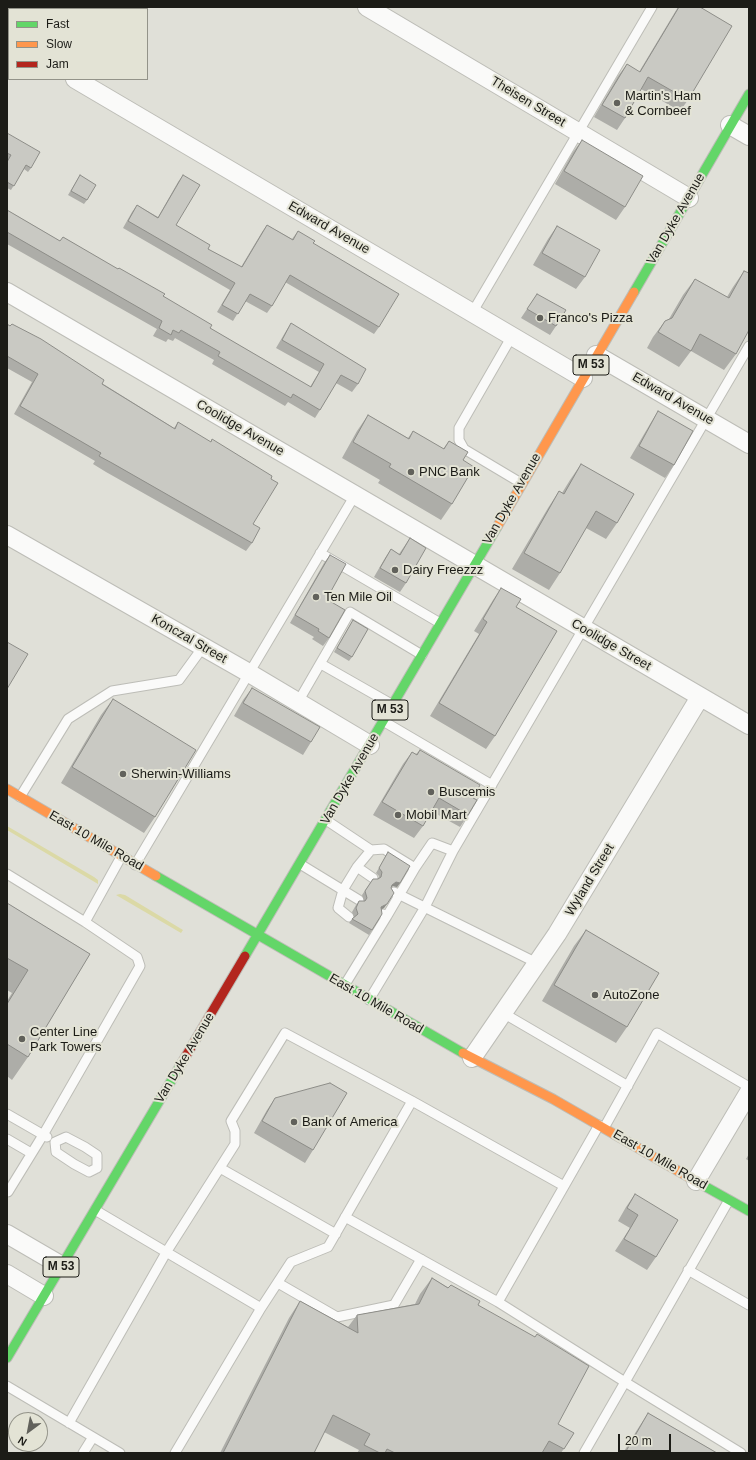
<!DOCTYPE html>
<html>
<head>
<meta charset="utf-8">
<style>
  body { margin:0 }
  #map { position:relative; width:756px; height:1460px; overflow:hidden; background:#e0e0d8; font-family:Helvetica,sans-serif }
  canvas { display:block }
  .frame { position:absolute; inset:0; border:8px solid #1c1c17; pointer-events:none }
  .legend { position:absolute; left:8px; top:8px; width:140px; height:72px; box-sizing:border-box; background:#e3e3d5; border:1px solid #939389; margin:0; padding:5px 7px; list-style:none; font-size:12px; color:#1c1c17 }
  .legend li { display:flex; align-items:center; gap:8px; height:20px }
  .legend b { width:20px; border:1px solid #939389 }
  .north { position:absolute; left:8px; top:1412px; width:40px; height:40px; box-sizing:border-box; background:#e3e3d5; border:1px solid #939389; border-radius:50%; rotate:212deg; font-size:11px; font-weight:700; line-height:16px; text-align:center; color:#1c1c17 }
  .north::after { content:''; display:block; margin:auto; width:14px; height:18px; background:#61615b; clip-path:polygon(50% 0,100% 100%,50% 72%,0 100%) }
  .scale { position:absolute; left:618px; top:1434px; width:53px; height:18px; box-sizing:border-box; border:2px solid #1c1c17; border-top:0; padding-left:5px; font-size:12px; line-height:14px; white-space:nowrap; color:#1c1c17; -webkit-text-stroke:3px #e3e3d5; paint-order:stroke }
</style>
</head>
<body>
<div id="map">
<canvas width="756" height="1460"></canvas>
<div class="frame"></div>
<ul class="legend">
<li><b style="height:5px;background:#63d668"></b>Fast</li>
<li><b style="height:5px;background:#ff974d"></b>Slow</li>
<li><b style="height:5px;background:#b3261e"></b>Jam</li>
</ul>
<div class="north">N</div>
<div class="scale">20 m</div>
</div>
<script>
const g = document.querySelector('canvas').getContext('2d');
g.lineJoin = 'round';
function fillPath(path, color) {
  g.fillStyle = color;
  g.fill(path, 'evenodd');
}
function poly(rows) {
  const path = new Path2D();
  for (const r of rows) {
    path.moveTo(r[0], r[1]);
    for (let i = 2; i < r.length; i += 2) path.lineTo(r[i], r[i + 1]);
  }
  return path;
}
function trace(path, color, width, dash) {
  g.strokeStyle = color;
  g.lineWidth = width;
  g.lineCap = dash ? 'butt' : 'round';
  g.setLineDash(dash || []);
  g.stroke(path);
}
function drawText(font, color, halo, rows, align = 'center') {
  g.font = font + ' Helvetica,sans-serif';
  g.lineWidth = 4;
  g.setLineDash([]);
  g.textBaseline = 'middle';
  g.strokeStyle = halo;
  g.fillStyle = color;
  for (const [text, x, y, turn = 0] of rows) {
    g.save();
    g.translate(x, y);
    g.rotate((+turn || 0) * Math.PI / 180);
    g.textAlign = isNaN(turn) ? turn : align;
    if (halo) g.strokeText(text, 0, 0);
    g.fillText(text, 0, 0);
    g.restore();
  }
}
fillPath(poly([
  [7,826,94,877,98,880,98,884,7,830],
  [120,894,125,895,183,930,181,933,116,895]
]), '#dbd9a6');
const lane = poly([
  [472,313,652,7],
  [512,336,459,428,459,440,464,449,521,483],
  [320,553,440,623],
  [321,664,393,705],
  [298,702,350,612,422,655],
  [383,721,492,785],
  [20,797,68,719,112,691,179,680,203,647],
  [326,820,371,850,384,849,415,868,387,916],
  [300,864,359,900],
  [135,865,355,495],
  [357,867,373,878],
  [415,868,432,843,453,851],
  [7,874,85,922,137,957,140,966,43,1135,8,1192,7,1192],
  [394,892,537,963],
  [349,917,338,908,343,890,357,867,371,850],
  [85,922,121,857],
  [344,986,387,916,383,914],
  [369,1000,425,907,453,851,749,346],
  [503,1013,628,1086],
  [7,1114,47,1137],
  [599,1125,498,1302,625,1382,729,1200],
  [604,1128,657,1033,749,1087],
  [7,1139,31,1153],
  [55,1142,66,1137,85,1147,97,1155,97,1168],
  [55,1142,56,1152,74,1164,89,1172,97,1168],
  [220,1168,336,1234],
  [95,1210,261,1308,291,1262,328,1247,412,1101,564,1186],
  [345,1217,498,1302],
  [688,1270,749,1305],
  [278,1283,337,1317,394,1305,421,1259],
  [7,1386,120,1453],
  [69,1423,167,1251,235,1144,235,1131,231,1121,285,1033,412,1101],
  [83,1453,93,1437],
  [175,1453,261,1308],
  [584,1453,625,1382,741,1453]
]);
const street = poly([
  [367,7,689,198],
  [33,9,34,7],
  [7,35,9,33],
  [75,79,583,378],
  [730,125,749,136],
  [7,292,749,725],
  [596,355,749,444],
  [7,535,249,673,370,745],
  [472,1058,557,934,700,697],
  [696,1181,749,1092],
  [7,1234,62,1266],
  [7,1274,44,1296]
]);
const fast = poly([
  [634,292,749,94],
  [156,876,463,1053],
  [245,956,497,527],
  [699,1183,749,1211],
  [7,1358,180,1066]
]);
const slow = poly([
  [497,527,634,292],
  [7,789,156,876],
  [463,1053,553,1099,699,1183]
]);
const jam = poly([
  [180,1066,245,956]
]);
trace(lane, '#bdbdb7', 11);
trace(street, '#bdbdb7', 20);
trace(fast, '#bdbdb7', 11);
trace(slow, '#bdbdb7', 11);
trace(jam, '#bdbdb7', 11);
trace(lane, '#fafaf9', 9);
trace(street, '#fafaf9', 18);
trace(fast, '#63d668', 9);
trace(slow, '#ff974d', 9);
trace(jam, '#b3261e', 9);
fillPath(poly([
  [678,7,700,7,688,100,680,111,641,89,625,118,617,130,594,117,618,76,627,64,639,72],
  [7,133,31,168,28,172,24,169,11,190,7,188,7,161,8,159,7,159],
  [582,140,625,207,616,220,555,184,573,152],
  [80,175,87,200,84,204,68,195],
  [183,175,176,225,208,249,241,267,262,232,267,225,292,239,298,231,313,243,379,327,374,334,285,282,272,306,267,313,245,301,233,321,217,312,230,290,123,228,132,212,137,205,158,217,178,182],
  [7,210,60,241,63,237,163,296,210,328,310,387,319,372,276,348,286,331,291,323,358,384,352,392,336,383,320,410,315,418,288,402,285,406,212,364,214,360,175,338,173,341,168,339,166,342,153,336,157,329,7,244],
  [557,226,585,277,576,289,533,265,548,239],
  [744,271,736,354,724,370,691,351,679,367,647,348,653,337,665,321,669,319,683,295,695,279,727,297,733,287],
  [537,294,556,326,550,335,521,318],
  [7,324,174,428,178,422,253,524,252,543,246,551,106,472,93,464,95,461,14,414,32,382,7,368],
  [658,411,674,465,665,478,630,458,650,424],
  [368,415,408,438,413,431,443,449,449,441,463,460,452,504,441,520,378,483,380,480,342,458,357,431],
  [581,464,617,523,606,539,586,528,560,573,549,590,512,569,548,508,559,491,562,493,570,480],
  [410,538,406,583,400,592,374,577,385,558,391,549,399,554],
  [330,555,330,593,328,600,329,638,323,646,312,639,314,637,290,623,324,563],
  [501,588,516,607,495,736,486,749,430,716,479,634,474,631,493,600],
  [353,620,352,657,349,661,334,652],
  [252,688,311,742,303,755,234,716,243,700],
  [113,699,155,817,144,833,61,783,101,715],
  [420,750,473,798,468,815,460,827,431,811,423,826,414,838,373,815,403,764,412,752,416,754],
  [388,852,400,883,397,887,393,886,391,887,384,908,381,910,372,930,369,935,349,923,352,919,354,917,352,912,356,905,359,901,364,901,362,895,370,883,373,879,378,879,379,876,376,873],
  [7,903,90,954,28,1057,12,1080,7,1076,7,1001,12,993,7,990],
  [586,930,627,1027,616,1043,542,1001,574,946],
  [275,1098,313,1150,305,1163,254,1133,267,1110],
  [749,1154,749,1161,746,1159],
  [635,1194,656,1257,647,1270,615,1251,630,1228,618,1221,626,1207],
  [432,1278,478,1305,558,1424,574,1433,561,1453,357,1453,359,1450,324,1432,314,1453,220,1453,289,1318,300,1301,348,1327,357,1315,415,1304,420,1294],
  [648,1413,717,1453,623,1453,637,1430]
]), '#adada8');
fillPath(poly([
  [396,882,400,883,397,887,393,886,389,889,392,885],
  [387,904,384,908,378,911,381,907]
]), '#8d8d88');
const building = poly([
  [679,7,700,7,732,26,688,100,648,77,625,118,602,105,627,64,640,72,679,7],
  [7,133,40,152,31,168,26,165,14,186,7,182,7,162,11,155,7,153,7,133],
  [582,140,643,176,625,207,564,171,582,140],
  [80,175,96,185,87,200,71,191,80,175],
  [183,175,200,185,176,225,210,245,208,249,242,267,267,225,293,240,298,231,315,241,313,243,399,294,379,327,290,275,272,306,250,294,238,314,222,305,235,283,128,221,137,205,158,218,183,175],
  [7,210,60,241,63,237,118,269,119,268,165,294,163,296,212,325,210,328,311,387,324,364,282,340,291,323,366,369,358,384,341,375,320,410,293,394,291,398,218,356,220,352,181,330,179,333,173,330,171,335,159,328,162,321,7,232,7,210],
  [557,226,600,250,585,277,542,253,557,226],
  [744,271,749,273,749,330,736,354,700,334,691,351,658,332,665,321,672,318,695,279,729,298,744,271],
  [537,294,566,310,556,326,527,309,537,294],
  [7,324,10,326,12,324,41,339,104,380,102,384,175,429,178,422,211,442,212,439,272,476,271,479,278,483,253,524,260,528,252,543,112,463,99,456,101,453,20,406,38,374,7,356,7,324],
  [658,411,693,431,674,465,639,446,658,411],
  [368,415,409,439,413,431,444,449,449,441,468,452,463,460,474,467,452,504,389,467,391,464,353,442,368,415],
  [581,464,634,494,617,523,596,511,560,573,524,553,559,491,564,494,581,464],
  [410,538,426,548,406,583,380,568,391,549,400,555,410,538],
  [330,555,346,564,330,593,332,594,328,600,345,610,329,638,318,631,319,629,295,615,330,555],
  [501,588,521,599,516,607,557,631,495,736,439,703,487,622,483,619,501,588],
  [353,620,368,629,352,657,337,648,353,620],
  [7,642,28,654,7,689,7,642],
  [252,688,320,727,311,742,243,703,252,688],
  [113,699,196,750,155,817,72,767,113,699],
  [420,750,480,785,473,798,477,800,468,815,439,798,423,826,382,802,412,752,417,755,420,750],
  [388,852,410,866,400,883,396,882,392,885,391,888,394,893,387,904,381,907,382,914,372,930,352,919,358,914,356,908,359,901,365,901,367,898,365,891,373,879,378,879,381,877,382,872,379,868,388,852],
  [7,903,90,954,28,1057,7,1044,7,1004,28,970,7,958,7,903],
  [586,930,659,973,627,1027,554,985,586,930],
  [330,1083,347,1093,313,1150,262,1121,275,1098,330,1083],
  [635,1194,678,1220,656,1257,624,1239,638,1215,627,1208,635,1194],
  [432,1278,448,1288,451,1285,480,1301,478,1305,535,1337,537,1334,589,1366,558,1424,574,1433,564,1449,549,1441,542,1453,395,1453,387,1449,385,1453,380,1453,364,1445,370,1434,333,1415,314,1453,223,1453,300,1301,358,1333,357,1315,419,1304,432,1278],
  [648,1413,717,1453,625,1453,648,1413]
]);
fillPath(building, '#c9c9c3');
trace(building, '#8d8d88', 1);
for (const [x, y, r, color] of [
  [617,103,4,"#61615b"],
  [540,318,4,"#61615b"],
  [411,472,4,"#61615b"],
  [395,570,4,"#61615b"],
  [316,597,4,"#61615b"],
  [123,774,4,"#61615b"],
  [431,792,4,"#61615b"],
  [398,815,4,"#61615b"],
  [595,995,4,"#61615b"],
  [22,1039,4,"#61615b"],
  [294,1122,4,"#61615b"]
]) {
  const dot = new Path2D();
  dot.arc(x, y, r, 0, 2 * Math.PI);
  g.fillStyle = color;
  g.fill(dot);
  trace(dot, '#e3e3d5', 1.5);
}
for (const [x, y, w] of [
  [591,365,36],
  [390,710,36],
  [61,1267,36]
]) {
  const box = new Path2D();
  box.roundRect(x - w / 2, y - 10, w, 20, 3);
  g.fillStyle = '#e3e3d5';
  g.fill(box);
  trace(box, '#1c1c17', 1);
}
drawText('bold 12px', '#1c1c17', null, [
  ["M 53",591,365],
  ["M 53",390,710],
  ["M 53",61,1267]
]);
drawText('13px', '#1c1c17', '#e3e3d5', [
  ["Martin's Ham",625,96],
  ["& Cornbeef",625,111],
  ["Franco's Pizza",548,318],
  ["PNC Bank",419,472],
  ["Dairy Freezzz",403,570],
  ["Ten Mile Oil",324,597],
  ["Sherwin-Williams",131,774],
  ["Buscemis",439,792],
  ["Mobil Mart",406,815],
  ["AutoZone",603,995],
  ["Center Line",30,1032],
  ["Park Towers",30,1047],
  ["Bank of America",302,1122]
], 'left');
drawText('13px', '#1c1c17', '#e3e3d5', [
  ["Theisen Street",528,102,31],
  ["Van Dyke Avenue",676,219,-60],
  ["Edward Avenue",329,228,30],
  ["Edward Avenue",673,399,30],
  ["Coolidge Avenue",240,428,30],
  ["Van Dyke Avenue",512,499,-60],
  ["Konczal Street",189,639,30],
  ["Coolidge Street",611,645,30],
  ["Van Dyke Avenue",350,779,-60],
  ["East 10 Mile Road",96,841,30],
  ["Wyland Street",590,880,-59],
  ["East 10 Mile Road",376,1004,30],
  ["Van Dyke Avenue",185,1058,-59],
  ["East 10 Mile Road",660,1160,30]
]);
</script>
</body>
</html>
